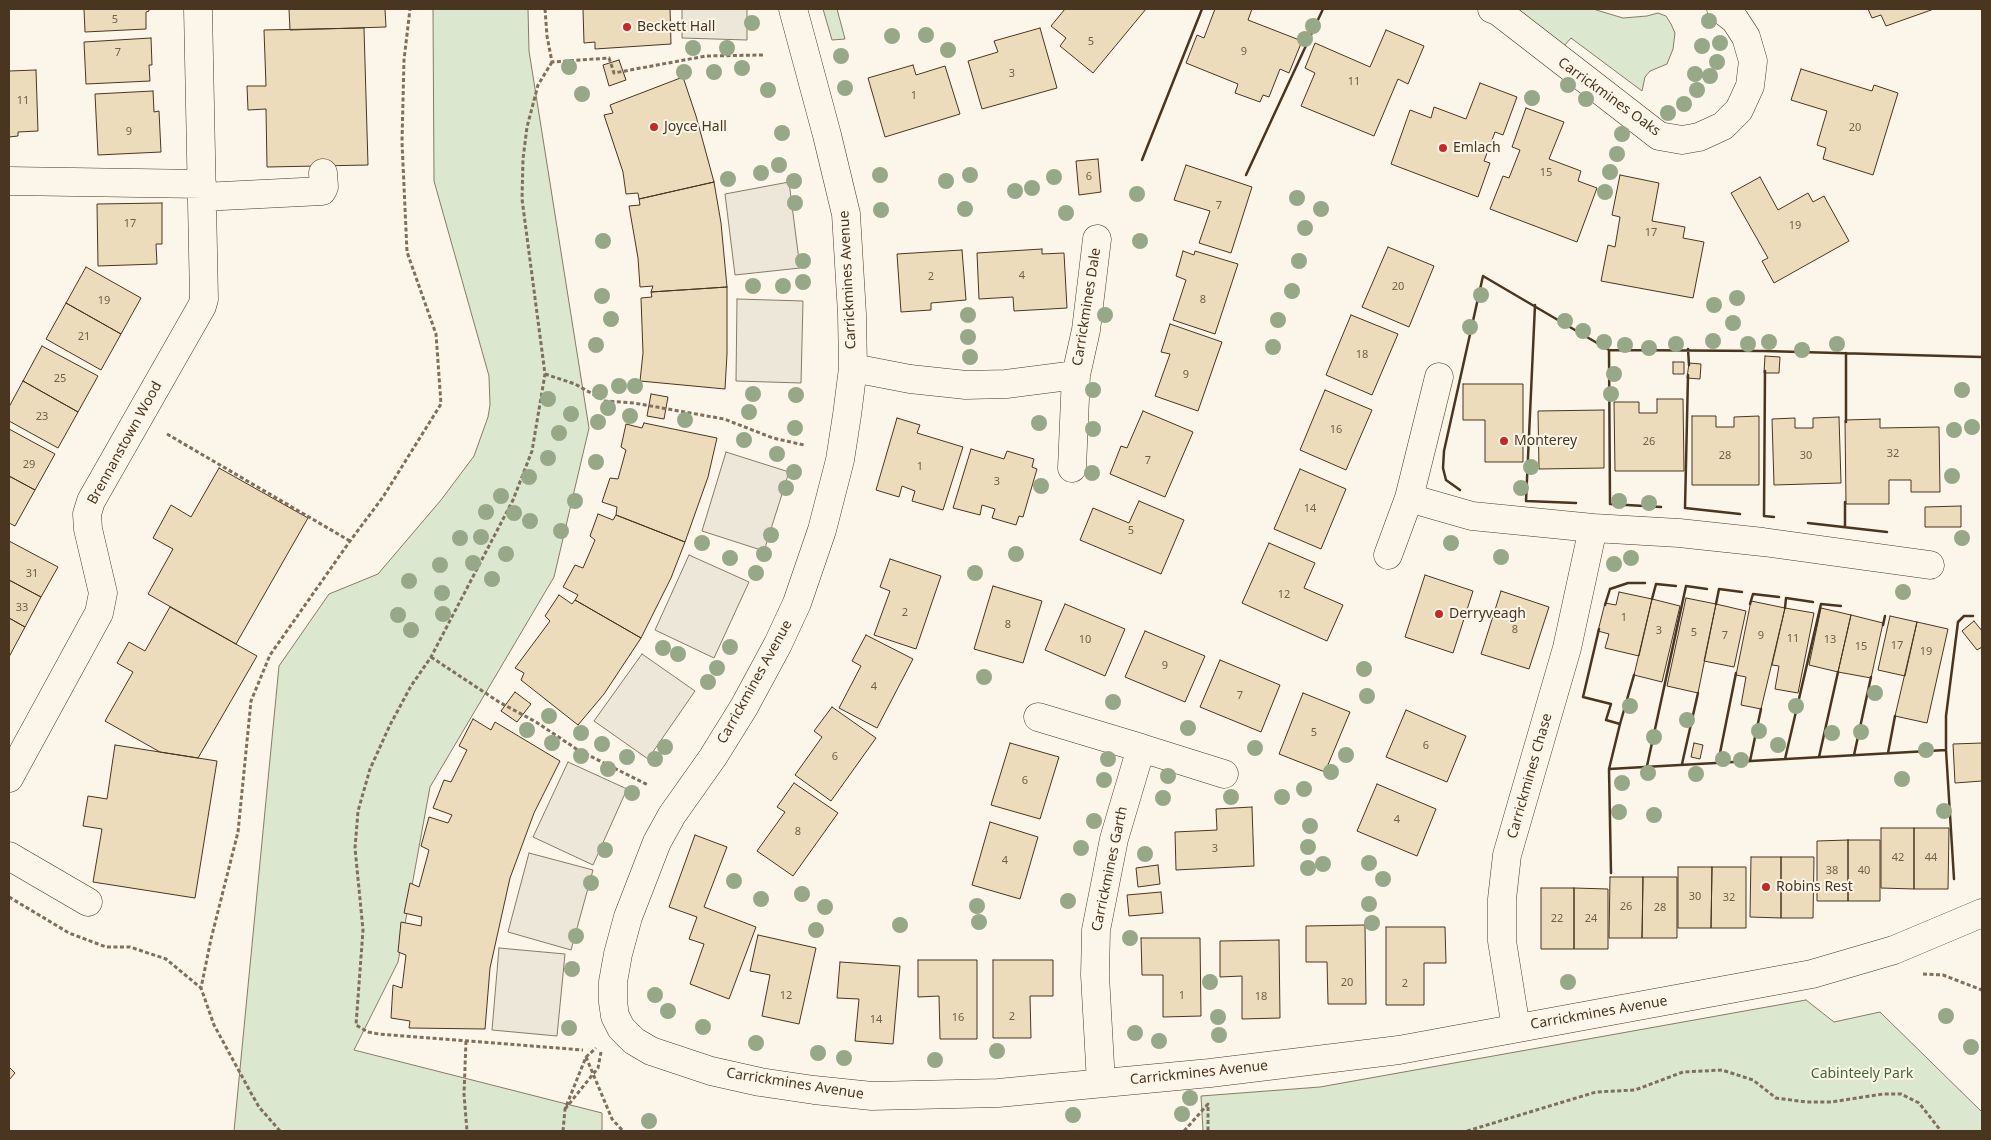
<!DOCTYPE html>
<html>
<head>
<meta charset="utf-8">
<style>
  body { margin:0 }
  #map { position:relative; width:1991px; height:1140px; overflow:hidden; background:#fbf6e9; font-family:"Noto Sans",sans-serif }
  canvas { display:block }
  .frame { position:absolute; inset:0; border:10px solid #4a3520; pointer-events:none }
</style>
</head>
<body>
<div id="map">
<canvas width="1991" height="1140"></canvas>
<div class="frame"></div>
</div>
<script>
const g = document.querySelector('canvas').getContext('2d');
g.lineJoin = 'round';
function fillPath(path, color) {
  g.fillStyle = color;
  g.fill(path, 'evenodd');
}
function poly(rows) {
  const path = new Path2D();
  for (const r of rows) {
    path.moveTo(r[0], r[1]);
    for (let i = 2; i < r.length; i += 2) path.lineTo(r[i], r[i + 1]);
  }
  return path;
}
function trace(path, color, width, dash) {
  g.strokeStyle = color;
  g.lineWidth = width;
  g.lineCap = dash ? 'butt' : 'round';
  g.setLineDash(dash || []);
  g.stroke(path);
}
function drawText(font, color, halo, rows, align = 'center') {
  g.font = font + ' "Noto Sans",sans-serif';
  g.lineWidth = 4;
  g.setLineDash([]);
  g.textBaseline = 'middle';
  g.strokeStyle = halo;
  g.fillStyle = color;
  for (const [text, x, y, turn = 0] of rows) {
    g.save();
    g.translate(x, y);
    g.rotate((+turn || 0) * Math.PI / 180);
    g.textAlign = isNaN(turn) ? turn : align;
    if (halo) g.strokeText(text, 0, 0);
    g.fillText(text, 0, 0);
    g.restore();
  }
}
const green = poly([
  [433,9,528,9,529,51,589,428,554,577,430,787,398,962,354,1050,602,1113,602,1131,234,1131,279,666,329,594,378,574,441,500,474,456,488,417,490,405,489,376,434,181,433,9],
  [823,9,837,9,845,39,832,40,823,9],
  [1518,9,1593,9,1623,18,1647,16,1658,13,1666,16,1671,24,1675,33,1673,49,1667,64,1650,71,1645,77,1642,91,1571,38,1564,46,1518,9],
  [1806,1000,1834,1022,1880,1012,1982,1112,1982,1131,1203,1131,1201,1096,1320,1087,1806,1000]
]);
fillPath(green, '#dce7d0');
trace(green, '#887966', 1);
const parking = poly([
  [682,9,747,9,747,40,682,38,682,9],
  [789,182,800,268,735,275,725,194,789,182],
  [737,299,803,301,801,383,736,381,737,299],
  [726,452,789,472,764,551,702,531,726,452],
  [689,555,749,582,714,658,655,630,689,555],
  [642,654,695,691,648,759,594,721,642,654],
  [568,762,627,789,593,865,533,837,568,762],
  [529,853,593,870,571,950,508,932,529,853],
  [499,948,565,954,557,1036,492,1030,499,948]
]);
fillPath(parking, '#ede7d9');
trace(parking, '#887966', 1);
const building = poly([
  [84,9,149,9,149,11,146,12,146,29,85,32,84,9],
  [289,9,385,9,386,27,290,30,289,9],
  [583,9,670,9,671,44,595,49,595,42,584,43,583,9],
  [1065,9,1146,9,1093,73,1060,46,1066,38,1051,26,1065,9],
  [1215,9,1252,9,1248,20,1302,41,1289,73,1280,69,1269,97,1263,95,1260,102,1235,93,1238,84,1186,63,1197,35,1204,38,1215,9],
  [1868,9,1934,9,1886,26,1881,15,1872,18,1868,9],
  [364,28,368,165,267,167,266,109,248,110,247,86,266,86,264,30,364,28],
  [1040,28,1057,88,982,109,968,61,998,52,994,41,1040,28],
  [1386,30,1424,46,1408,84,1398,79,1374,136,1301,106,1315,73,1305,68,1315,43,1370,67,1386,30],
  [151,38,152,65,149,65,150,81,86,84,84,42,151,38],
  [619,60,626,80,609,86,603,65,619,60],
  [913,65,916,75,945,66,960,114,885,137,868,78,913,65],
  [1801,69,1872,91,1874,85,1898,93,1873,175,1823,159,1826,148,1817,145,1827,111,1791,100,1801,69],
  [36,70,38,131,18,132,18,136,9,137,9,71,36,70],
  [683,77,696,116,714,182,639,199,638,193,626,194,623,172,604,115,613,113,610,105,683,77],
  [1480,83,1517,97,1503,135,1495,132,1484,161,1490,163,1478,197,1391,164,1410,110,1431,118,1434,107,1466,119,1480,83],
  [153,91,154,112,159,111,161,152,98,155,95,94,153,91],
  [1526,108,1564,122,1549,159,1581,171,1578,181,1597,188,1577,242,1490,209,1503,176,1509,178,1520,150,1512,147,1526,108],
  [1098,159,1101,192,1079,195,1076,161,1098,159],
  [1186,165,1252,187,1231,253,1199,243,1210,211,1174,200,1186,165],
  [1620,175,1659,183,1652,221,1685,227,1683,238,1704,242,1693,298,1601,281,1608,245,1615,247,1620,217,1612,215,1620,175],
  [1760,177,1778,210,1808,193,1813,202,1824,196,1849,241,1774,283,1762,261,1768,258,1731,193,1760,177],
  [714,182,721,223,727,287,651,292,653,286,640,287,638,258,629,206,640,205,639,199,714,182],
  [162,203,162,244,156,244,157,264,98,266,97,204,162,203],
  [1388,247,1434,266,1409,327,1362,307,1388,247],
  [1042,249,1042,254,1064,253,1067,308,1014,311,1013,297,979,299,977,253,1042,249],
  [962,250,966,300,931,303,931,310,901,312,897,254,962,250],
  [1183,251,1194,255,1195,251,1238,264,1215,334,1173,320,1186,280,1176,276,1183,251],
  [86,267,141,298,121,334,66,303,86,267],
  [727,287,727,354,725,389,640,381,643,353,641,298,652,297,651,292,727,287],
  [66,303,121,334,101,370,46,339,66,303],
  [1351,315,1398,334,1372,395,1326,375,1351,315],
  [1170,324,1222,342,1198,411,1155,396,1170,354,1161,352,1170,324],
  [42,346,98,376,78,412,23,381,42,346],
  [1765,356,1780,357,1779,373,1764,373,1765,356],
  [1673,362,1684,362,1684,374,1673,374,1673,362],
  [1689,363,1701,364,1700,379,1687,378,1689,363],
  [23,381,78,412,58,448,9,421,9,407,23,381],
  [1463,384,1523,384,1523,462,1485,462,1485,420,1463,420,1463,384],
  [1325,390,1372,410,1346,470,1300,450,1325,390],
  [651,394,668,397,664,419,647,416,651,394],
  [1657,399,1683,399,1684,471,1615,471,1614,402,1639,402,1639,413,1657,413,1657,399],
  [1604,410,1604,468,1539,469,1538,411,1604,410],
  [1143,411,1193,432,1165,497,1110,474,1121,446,1127,448,1143,411],
  [1692,416,1716,416,1716,427,1734,427,1734,417,1759,416,1759,485,1692,485,1692,416],
  [1839,417,1841,483,1774,485,1772,419,1795,418,1795,428,1813,428,1813,418,1839,417],
  [897,418,920,425,917,433,963,447,943,510,912,501,915,491,902,486,899,497,876,490,897,418],
  [1880,419,1880,428,1939,427,1940,492,1911,492,1911,480,1889,480,1889,504,1846,504,1845,420,1880,419],
  [644,423,717,438,708,477,685,542,616,515,617,507,602,502,610,478,618,479,626,450,621,447,626,424,642,428,644,423],
  [9,429,55,454,35,490,9,476,9,429],
  [971,449,1004,459,1007,451,1034,459,1032,467,1037,469,1023,517,1019,516,1016,525,992,518,995,509,982,505,980,515,953,508,971,449],
  [219,468,308,518,236,644,148,594,173,549,153,538,171,505,191,517,219,468],
  [1300,469,1346,489,1321,549,1274,529,1300,469],
  [9,476,35,490,15,526,9,523,9,476],
  [1139,501,1184,520,1161,574,1080,540,1093,508,1129,523,1139,501],
  [1961,506,1961,527,1925,527,1925,507,1961,506],
  [598,514,613,520,616,515,685,542,671,578,641,638,575,600,578,595,563,587,575,565,583,568,595,540,590,536,598,514],
  [9,541,58,567,41,597,9,580,9,541],
  [1269,543,1315,563,1304,588,1343,605,1327,641,1242,603,1269,543],
  [890,559,941,576,916,649,874,635,890,591,880,587,890,559],
  [1425,575,1473,591,1453,653,1405,637,1425,575],
  [9,580,41,597,25,627,9,618,9,580],
  [993,586,1042,601,1023,663,974,649,993,586],
  [1501,591,1549,607,1529,669,1481,654,1501,591],
  [1619,592,1652,599,1639,656,1605,648,1609,634,1598,631,1605,603,1616,605,1619,592],
  [559,595,572,604,575,600,641,638,604,694,578,725,521,680,524,673,515,668,550,621,545,616,559,595],
  [1686,598,1716,604,1698,693,1667,686,1686,598],
  [1652,599,1680,606,1662,682,1634,675,1652,599],
  [1751,601,1785,608,1761,709,1741,705,1746,677,1736,675,1751,601],
  [1065,604,1125,629,1105,676,1045,650,1065,604],
  [1716,604,1746,611,1734,667,1704,661,1716,604],
  [170,607,257,656,198,758,160,752,105,721,133,672,117,663,129,642,145,651,170,607],
  [1785,608,1814,613,1798,693,1775,689,1779,666,1772,665,1785,608],
  [1821,608,1851,615,1838,672,1809,665,1821,608],
  [1851,615,1883,623,1871,678,1838,672,1851,615],
  [1890,616,1917,622,1905,676,1878,670,1890,616],
  [9,618,25,627,9,657,9,618],
  [1974,621,1982,631,1982,647,1977,650,1962,631,1974,621],
  [1917,622,1948,629,1927,723,1895,716,1917,622],
  [1145,631,1205,656,1185,702,1125,677,1145,631],
  [866,635,913,659,877,728,839,708,861,666,852,661,866,635],
  [1220,660,1280,685,1261,732,1200,707,1220,660],
  [515,692,531,704,517,722,501,711,515,692],
  [1303,693,1350,712,1325,772,1279,754,1303,693],
  [832,707,876,738,831,801,795,775,822,737,814,731,832,707],
  [1406,710,1466,736,1447,782,1386,757,1406,710],
  [473,719,491,730,495,722,560,761,534,813,510,878,490,968,485,1029,409,1028,410,1021,391,1018,393,985,402,988,406,955,398,952,401,922,421,926,422,917,404,913,410,883,419,887,429,850,421,846,429,817,448,823,452,815,433,808,444,780,451,782,467,750,459,746,473,719],
  [1010,743,1059,757,1040,819,991,805,1010,743],
  [1694,743,1703,745,1700,759,1691,757,1694,743],
  [1982,743,1982,781,1955,783,1953,744,1982,743],
  [115,745,217,761,195,898,93,882,102,829,83,826,88,796,107,799,115,745],
  [794,783,838,813,793,876,757,851,785,812,777,807,794,783],
  [1377,784,1436,809,1417,856,1357,831,1377,784],
  [1252,807,1254,866,1176,870,1175,832,1217,830,1216,809,1252,807],
  [990,822,1038,837,1020,899,972,885,990,822],
  [1881,828,1914,828,1914,889,1881,888,1881,828],
  [1914,828,1949,828,1948,889,1914,889,1914,828],
  [695,835,727,847,704,907,756,927,729,999,690,984,704,944,689,939,697,917,669,907,695,835],
  [1848,840,1848,901,1817,901,1817,841,1848,840],
  [1848,840,1880,840,1880,901,1848,901,1848,840],
  [1751,857,1781,857,1781,918,1750,917,1751,857],
  [1781,857,1814,857,1813,918,1781,918,1781,857],
  [1158,865,1160,884,1138,887,1136,868,1158,865],
  [1678,867,1712,867,1711,928,1678,928,1678,867],
  [1712,867,1746,867,1746,928,1711,928,1712,867],
  [1610,877,1643,877,1642,938,1609,938,1610,877],
  [1643,877,1677,877,1677,938,1642,938,1643,877],
  [1541,888,1574,888,1574,949,1541,949,1541,888],
  [1574,888,1608,889,1608,949,1574,949,1574,888],
  [1161,892,1163,913,1129,916,1127,895,1161,892],
  [1365,925,1366,1004,1328,1004,1327,962,1306,962,1306,926,1365,925],
  [1386,927,1445,927,1446,963,1424,963,1424,1005,1386,1005,1386,927],
  [758,935,816,948,799,1024,762,1016,770,975,750,971,758,935],
  [1141,938,1200,938,1201,1016,1163,1017,1163,975,1142,975,1141,938],
  [1279,940,1280,1018,1242,1019,1242,976,1220,977,1220,941,1279,940],
  [918,960,977,960,977,1039,940,1039,939,996,918,997,918,960],
  [993,960,1053,960,1053,996,1030,996,1031,1038,993,1038,993,960],
  [840,962,900,966,893,1044,855,1041,859,999,837,998,840,962],
  [9,1067,15,1073,9,1080,9,1067]
]);
fillPath(building, '#ecdcbc');
trace(building, '#4a3520', 1);
const minor = poly([
  [793,9,827,135,846,214,852,314,853,368,847,415,840,460,822,530,797,603,778,644,744,707,713,757,672,815,657,842,628,917,618,954,613,982,613,1002,615,1016,621,1028,634,1041,651,1051,711,1071,760,1082,814,1090,872,1096,998,1093,1210,1073,1399,1050,1812,974,1894,950,1982,913],
  [1492,9,1499,12,1659,136,1682,140,1699,137,1723,126,1739,110,1750,86,1753,61,1746,37,1735,20,1721,9],
  [9,181,202,184],
  [202,197,322,191,324,187,323,173],
  [853,368,910,379,966,385,1006,384,1076,375],
  [1439,377,1409,498,1472,516,1593,528],
  [1072,468,1076,375,1086,330,1097,239],
  [1388,555,1409,498],
  [1038,717,1141,748],
  [9,778,99,613,103,593,88,529,87,514,91,501,202,306,204,299,198,9],
  [9,856,88,902],
  [1516,1028,1502,941,1502,899,1507,855,1567,648,1593,528,1679,533,1763,542,1930,565],
  [1101,1083,1095,975,1096,930,1114,839,1141,748,1224,774]
]);
trace(minor, '#4a3520', 29);
trace(poly([
  [545,9,547,36,552,62,609,58,614,73,706,56,763,55],
  [552,62,538,85,527,127,523,159,522,199,545,374,532,451,513,500,431,657,411,686,390,725,370,769,358,811,355,848,363,930,356,1025,368,1032,379,1034,583,1050],
  [545,374,575,384,605,401,634,403,724,419,773,438,804,445],
  [167,434,350,541],
  [431,657,499,702,536,722,578,750,648,785],
  [9,897,69,933,106,947,130,947,166,959,201,988],
  [1923,974,1943,975,1982,990],
  [466,1041,464,1094,467,1131],
  [586,1057,612,1119,623,1131],
  [565,1109,598,1068,601,1052],
  [280,1131,259,1107,251,1093,214,1025,201,988,211,939,238,832,251,701,270,655,350,541,383,497,441,404,436,334,407,252,402,142,404,60,410,9],
  [563,1131,565,1109,586,1057,596,1048],
  [1184,1131,1208,1104,1208,1131],
  [1467,1131,1596,1092,1635,1090,1683,1072,1722,1070,1753,1080,1776,1098,1806,1102,1831,1102,1883,1094,1901,1094,1919,1103,1941,1131]
]), '#7f6f5c', 3, [4, 2.5]);
trace(minor, '#fbf6e9', 28);
trace(poly([
  [1142,160,1202,9],
  [1246,175,1323,9],
  [1535,305,1526,501,1576,503],
  [1688,349,1689,365],
  [1609,350,1610,504,1661,507],
  [1765,371,1764,516,1774,517],
  [1688,375,1685,508,1740,514],
  [1846,422,1846,353],
  [1460,490,1446,480,1443,468,1444,451,1483,276,1609,350,1764,351,1982,357],
  [1808,523,1887,532],
  [1845,527,1845,502],
  [1652,599,1656,584,1676,586],
  [1716,604,1719,589,1742,592],
  [1750,604,1753,594,1779,597],
  [1605,605,1610,589,1628,583,1645,583],
  [1785,608,1786,598,1813,602],
  [1883,625,1885,616],
  [1599,629,1583,697,1611,704,1606,720,1620,724,1609,769],
  [1620,724,1634,675],
  [1888,753,1895,716],
  [1854,755,1871,677],
  [1819,757,1838,672],
  [1785,759,1821,604,1841,606],
  [1750,761,1761,709],
  [1718,763,1736,673],
  [1682,764,1698,693],
  [1647,766,1686,586,1707,589],
  [1611,873,1609,769,1946,750],
  [1954,879,1946,750,1946,716,1958,622,1964,616,1973,616]
]), '#4a3520', 2.5);
g.fillStyle = '#96a887';
for (const [x, y] of [
  [1709,21],
  [752,23],
  [1313,26],
  [926,35],
  [892,36],
  [1305,39],
  [1720,43],
  [1702,46],
  [693,48],
  [727,48],
  [948,50],
  [841,56],
  [1717,62],
  [569,67],
  [742,68],
  [684,72],
  [714,72],
  [1695,74],
  [1710,76],
  [1568,85],
  [845,88],
  [768,90],
  [1697,90],
  [582,94],
  [1532,98],
  [1586,99],
  [1684,104],
  [1668,113],
  [782,133],
  [1622,134],
  [1617,154],
  [779,165],
  [1610,172],
  [761,173],
  [880,175],
  [970,175],
  [1054,177],
  [728,179],
  [794,181],
  [946,181],
  [1032,188],
  [1015,191],
  [1605,192],
  [1137,194],
  [1297,198],
  [795,203],
  [965,209],
  [1321,209],
  [881,210],
  [1066,213],
  [1305,228],
  [603,241],
  [1140,241],
  [803,261],
  [1299,261],
  [803,282],
  [753,286],
  [783,286],
  [1292,291],
  [1481,295],
  [602,296],
  [1737,298],
  [1714,305],
  [968,315],
  [1105,315],
  [611,319],
  [1278,320],
  [1565,321],
  [1733,323],
  [1470,327],
  [1583,331],
  [968,337],
  [1713,341],
  [1604,342],
  [1769,342],
  [1676,344],
  [1748,344],
  [1837,344],
  [596,345],
  [1625,345],
  [1273,347],
  [1649,348],
  [1802,350],
  [970,357],
  [1614,374],
  [619,386],
  [635,386],
  [1093,390],
  [1962,390],
  [600,392],
  [753,394],
  [1611,394],
  [796,395],
  [548,399],
  [608,408],
  [749,412],
  [571,414],
  [630,416],
  [685,420],
  [598,422],
  [1039,423],
  [1972,427],
  [795,428],
  [1093,429],
  [1954,430],
  [559,433],
  [744,440],
  [777,454],
  [548,458],
  [596,462],
  [1531,467],
  [794,472],
  [1092,473],
  [1952,476],
  [529,477],
  [1041,486],
  [786,488],
  [1521,488],
  [501,496],
  [575,501],
  [1619,501],
  [1649,503],
  [486,512],
  [514,513],
  [530,521],
  [561,531],
  [771,535],
  [481,537],
  [460,538],
  [1962,538],
  [702,543],
  [1451,543],
  [506,554],
  [764,554],
  [1016,554],
  [1501,557],
  [730,558],
  [1631,558],
  [473,563],
  [1614,564],
  [440,565],
  [756,573],
  [975,573],
  [492,579],
  [409,581],
  [1903,592],
  [442,593],
  [443,614],
  [398,615],
  [411,630],
  [730,647],
  [663,648],
  [678,654],
  [717,668],
  [1364,669],
  [984,677],
  [708,682],
  [1875,693],
  [1367,696],
  [1113,702],
  [1630,706],
  [1796,706],
  [549,716],
  [1687,720],
  [1188,728],
  [527,730],
  [1759,731],
  [1861,732],
  [581,733],
  [1832,733],
  [1654,737],
  [552,743],
  [602,744],
  [1778,745],
  [665,747],
  [1255,748],
  [1926,750],
  [1346,755],
  [581,756],
  [627,757],
  [655,759],
  [1108,759],
  [1723,759],
  [1741,760],
  [608,769],
  [1331,772],
  [1648,773],
  [1696,774],
  [1168,776],
  [1902,779],
  [1104,780],
  [1622,783],
  [1304,789],
  [632,793],
  [1231,797],
  [1282,797],
  [1163,798],
  [1944,811],
  [1619,812],
  [1654,815],
  [1094,821],
  [1310,826],
  [1308,847],
  [1081,848],
  [605,850],
  [1145,854],
  [1369,863],
  [1323,864],
  [1308,868],
  [1383,879],
  [734,881],
  [591,883],
  [802,894],
  [761,899],
  [1068,901],
  [1369,904],
  [977,906],
  [825,907],
  [979,922],
  [1372,923],
  [900,925],
  [816,930],
  [576,936],
  [1130,938],
  [572,969],
  [1210,982],
  [1568,982],
  [655,995],
  [668,1011],
  [1946,1016],
  [1218,1017],
  [703,1027],
  [569,1028],
  [1135,1033],
  [1219,1035],
  [1159,1041],
  [756,1043],
  [1971,1047],
  [997,1051],
  [818,1053],
  [844,1058],
  [935,1060],
  [1190,1098],
  [1182,1114],
  [1073,1115],
  [649,1121]
]) {
  g.beginPath();
  g.arc(x, y, 8, 0, 2 * Math.PI);
  g.fill();
}
for (const [x, y, r, color] of [
  [627,27,5,"#c62828"],
  [654,127,5,"#c62828"],
  [1443,148,5,"#c62828"],
  [1504,441,5,"#c62828"],
  [1439,614,5,"#c62828"],
  [1766,887,5,"#c62828"]
]) {
  const dot = new Path2D();
  dot.arc(x, y, r, 0, 2 * Math.PI);
  g.fillStyle = color;
  g.fill(dot);
  trace(dot, '#fbf6e9', 2);
}
drawText('11px', '#725f47', null, [
  ["5",115,20],
  ["5",1091,42],
  ["9",1244,52],
  ["7",118,53],
  ["3",1012,74],
  ["11",1354,82],
  ["1",914,96],
  ["11",23,101],
  ["20",1855,128],
  ["9",129,132],
  ["15",1546,173],
  ["6",1089,177],
  ["7",1219,206],
  ["17",130,224],
  ["19",1795,226],
  ["17",1651,233],
  ["4",1022,276],
  ["2",931,277],
  ["20",1398,287],
  ["8",1203,300],
  ["19",104,301],
  ["21",84,337],
  ["18",1362,355],
  ["9",1186,375],
  ["25",60,379],
  ["23",42,417],
  ["16",1336,430],
  ["26",1649,442],
  ["32",1893,454],
  ["28",1725,456],
  ["30",1806,456],
  ["7",1148,461],
  ["29",29,465],
  ["1",920,467],
  ["3",997,482],
  ["14",1310,509],
  ["5",1131,531],
  ["31",32,574],
  ["12",1284,595],
  ["33",22,608],
  ["2",905,613],
  ["1",1624,618],
  ["8",1008,625],
  ["8",1515,630],
  ["3",1659,631],
  ["5",1694,633],
  ["7",1725,636],
  ["9",1761,636],
  ["11",1793,639],
  ["10",1085,640],
  ["13",1830,640],
  ["17",1897,646],
  ["15",1861,647],
  ["19",1926,652],
  ["9",1165,666],
  ["4",874,687],
  ["7",1240,696],
  ["5",1314,733],
  ["6",1426,746],
  ["6",835,757],
  ["6",1025,781],
  ["4",1397,820],
  ["8",798,832],
  ["3",1215,849],
  ["42",1898,858],
  ["44",1931,858],
  ["4",1005,861],
  ["38",1832,871],
  ["40",1864,871],
  ["30",1695,897],
  ["32",1729,898],
  ["26",1626,907],
  ["28",1660,908],
  ["22",1557,919],
  ["24",1591,919],
  ["20",1347,983],
  ["2",1405,984],
  ["12",786,996],
  ["1",1182,996],
  ["18",1261,997],
  ["2",1012,1017],
  ["16",958,1018],
  ["14",876,1020]
]);
drawText('14px', '#4a3520', '#fbf6e9', [
  ["Beckett Hall",637,27],
  ["Joyce Hall",664,127],
  ["Emlach",1453,148],
  ["Monterey",1514,441],
  ["Derryveagh",1449,614],
  ["Robins Rest",1776,887]
], 'left');
drawText('14px', '#4a3520', '#fbf6e9', [
  ["Carrickmines Oaks",1609,97,36],
  ["Carrickmines Avenue",848,280,-93],
  ["Carrickmines Dale",1087,307,-81],
  ["Brennanstown Wood",125,443,-61],
  ["Carrickmines Avenue",755,682,-61],
  ["Carrickmines Chase",1530,776,-74],
  ["Carrickmines Garth",1110,869,-78],
  ["Carrickmines Avenue",1599,1013,-10],
  ["Carrickmines Avenue",1199,1073,-6],
  ["Carrickmines Avenue",795,1084,9]
]);
drawText('14px', '#436837', '#fbf6e9', [
  ["Cabinteely Park",1862,1074]
]);
</script>
</body>
</html>
